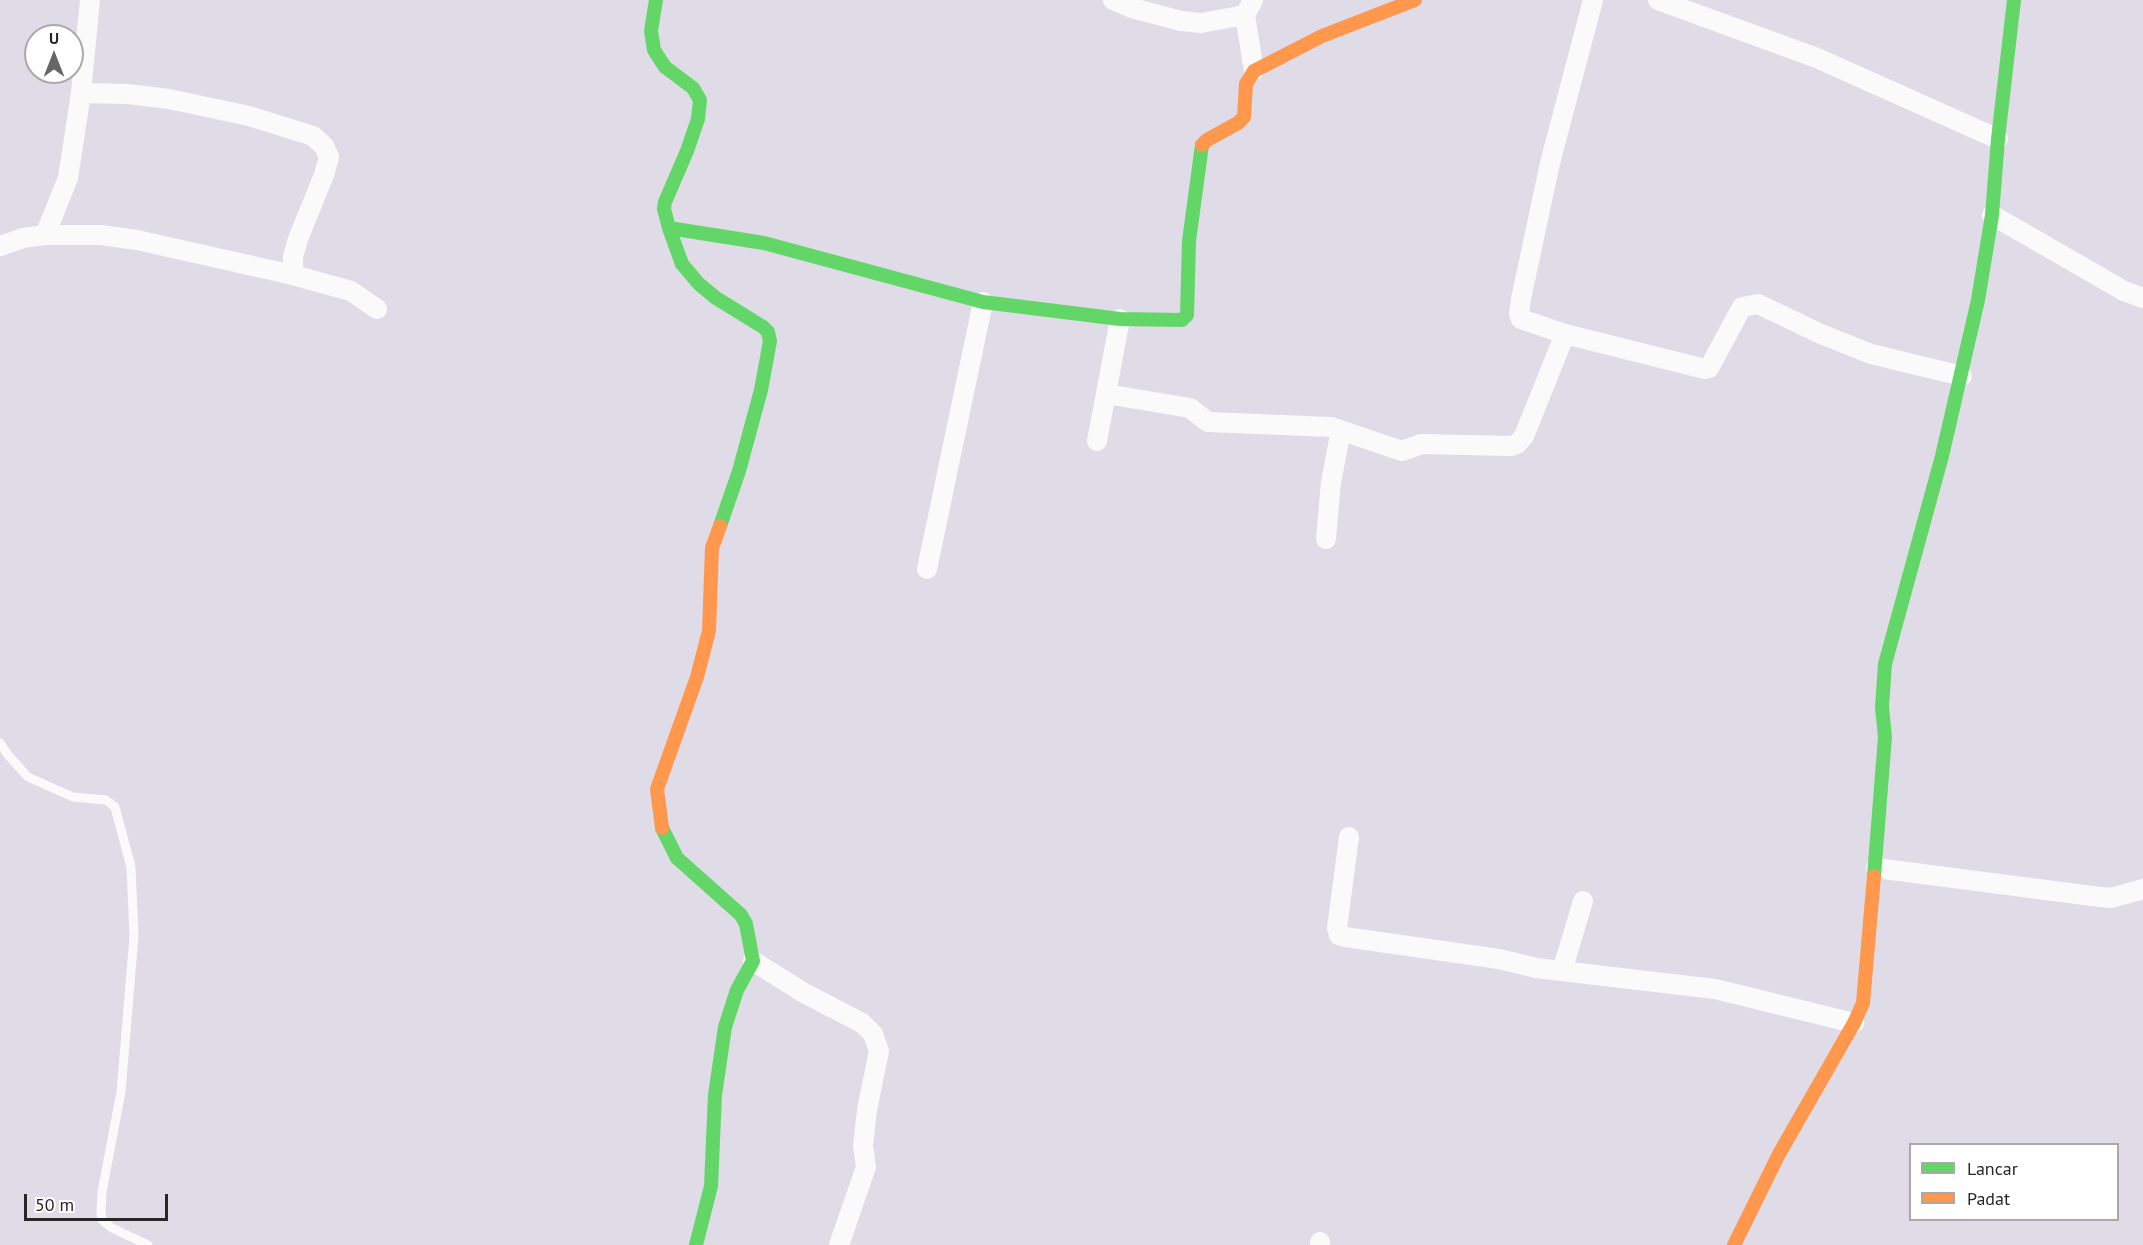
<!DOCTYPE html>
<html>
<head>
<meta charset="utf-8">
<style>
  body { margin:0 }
  #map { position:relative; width:2143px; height:1245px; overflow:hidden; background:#dfdbe7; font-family:"PT Sans",sans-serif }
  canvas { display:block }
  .legend { position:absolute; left:1909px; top:1143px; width:210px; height:78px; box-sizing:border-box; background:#fff; border:2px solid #a9a9a9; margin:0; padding:8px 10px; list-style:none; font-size:18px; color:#272727 }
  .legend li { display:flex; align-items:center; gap:12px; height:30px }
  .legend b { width:30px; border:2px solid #a9a9a9 }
  .north { position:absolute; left:24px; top:24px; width:60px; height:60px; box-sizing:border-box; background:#fff; border:2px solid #a9a9a9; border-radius:50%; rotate:0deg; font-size:16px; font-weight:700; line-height:24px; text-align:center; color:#272727 }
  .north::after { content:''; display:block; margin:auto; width:21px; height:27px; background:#67666a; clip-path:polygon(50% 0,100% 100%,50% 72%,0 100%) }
  .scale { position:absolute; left:24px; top:1194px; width:144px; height:27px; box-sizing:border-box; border:3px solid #272727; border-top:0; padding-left:8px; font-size:18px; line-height:21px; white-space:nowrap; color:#272727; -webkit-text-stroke:4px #fff; paint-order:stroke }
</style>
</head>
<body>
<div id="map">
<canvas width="2143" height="1245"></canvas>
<ul class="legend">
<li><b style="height:8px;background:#63d668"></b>Lancar</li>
<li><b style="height:8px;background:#ff974d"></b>Padat</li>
</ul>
<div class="north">U</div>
<div class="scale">50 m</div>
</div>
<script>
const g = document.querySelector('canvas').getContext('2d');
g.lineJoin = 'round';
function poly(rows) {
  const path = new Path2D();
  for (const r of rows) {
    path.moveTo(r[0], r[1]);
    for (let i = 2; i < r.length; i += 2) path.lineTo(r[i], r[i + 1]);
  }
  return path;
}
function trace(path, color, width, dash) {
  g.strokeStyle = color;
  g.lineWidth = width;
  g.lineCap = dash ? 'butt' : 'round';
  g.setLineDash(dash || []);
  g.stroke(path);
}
trace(poly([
  [0,743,8,755,28,777,73,797,106,800,115,807,131,867,134,936,121,1092,102,1192,101,1212,102,1220,112,1228,148,1245]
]), '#fafafb', 9);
trace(poly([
  [1113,0,1132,8,1181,21,1201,23,1245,15],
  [1253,0,1245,15,1254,71],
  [1593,0,1550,163,1521,299,1519,314,1521,319,1565,334,1705,369,1709,368,1742,307,1758,304,1821,334,1871,354,1962,376],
  [1658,0,1817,58,1998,139],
  [81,93,128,94,169,99,249,116,313,136,324,146,329,157,324,175,298,239,293,257,293,275],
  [1992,215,2124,291,2143,298],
  [45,235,68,178,81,93,90,0],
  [0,246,23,238,45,235,101,235,137,240,293,275,351,291,377,309],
  [1106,394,1190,408,1208,422,1331,427,1402,451,1421,444,1511,446,1517,444,1524,436,1565,334],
  [1097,441,1120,319],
  [1326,539,1331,482,1341,430],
  [927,569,983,302],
  [1349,837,1337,928,1339,935,1345,937,1499,959,1536,968,1715,989,1854,1023],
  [1876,868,2100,897,2111,898,2143,889],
  [753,961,804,993,862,1023,873,1034,879,1051,867,1110,863,1146,866,1167,839,1245],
  [1562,971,1583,901],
  [1320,1245,1320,1242]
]), '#fafafb', 20);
trace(poly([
  [656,0,651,31,654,50,665,67,693,88,700,100,698,119,687,151,665,202,664,209,669,228,682,264,699,284,716,298,763,327,768,332,770,341,761,390,739,471,720,526],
  [669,228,764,243,983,302,1120,319,1182,320,1187,315,1189,241,1202,145],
  [662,828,677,858,741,915,746,924,753,961,737,990,725,1027,715,1095,711,1186,696,1245],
  [1874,876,1885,737,1882,707,1885,664,1942,456,1978,300,1992,215,1998,139,2014,0]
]), '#63d668', 14);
trace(poly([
  [1202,145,1207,140,1238,123,1244,117,1246,84,1254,71,1322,36,1415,0],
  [662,828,657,789,697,677,709,631,712,548,720,526],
  [1734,1245,1779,1154,1854,1023,1863,1003,1874,876]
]), '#ff974d', 14);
</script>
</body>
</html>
